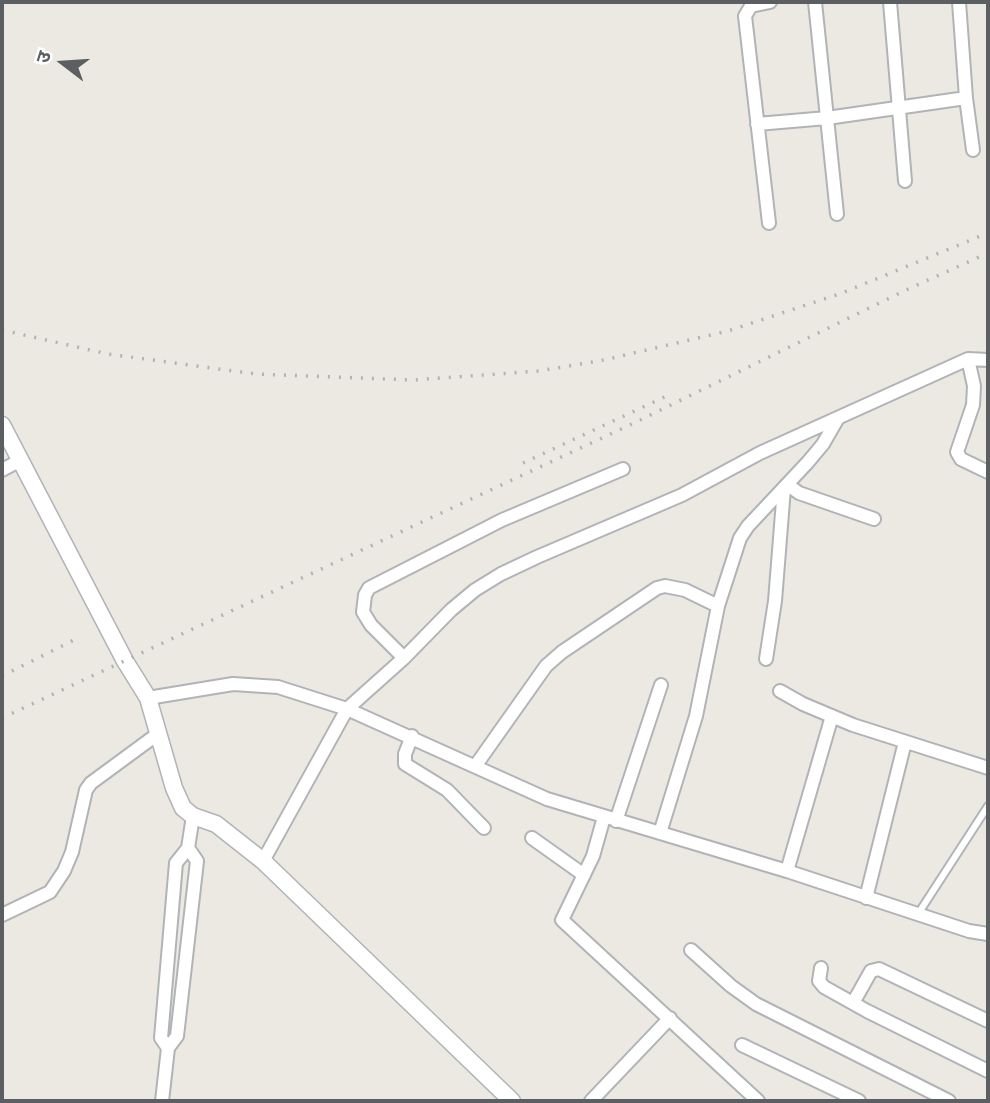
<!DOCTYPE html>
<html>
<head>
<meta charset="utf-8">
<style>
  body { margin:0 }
  #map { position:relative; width:990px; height:1103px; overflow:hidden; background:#ece9e3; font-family:Barlow,"Noto Sans Devanagari",sans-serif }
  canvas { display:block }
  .frame { position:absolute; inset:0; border:4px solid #5b5f62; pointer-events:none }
  .north { position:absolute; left:28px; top:28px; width:70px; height:70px; -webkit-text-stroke:5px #fff; paint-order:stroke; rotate:287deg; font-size:19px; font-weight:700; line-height:28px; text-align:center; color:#5b5f62 }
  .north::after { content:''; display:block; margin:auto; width:24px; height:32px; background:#5b5f62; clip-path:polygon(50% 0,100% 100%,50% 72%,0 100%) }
</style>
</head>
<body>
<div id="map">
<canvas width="990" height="1103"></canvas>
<div class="frame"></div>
<div class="north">उ</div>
</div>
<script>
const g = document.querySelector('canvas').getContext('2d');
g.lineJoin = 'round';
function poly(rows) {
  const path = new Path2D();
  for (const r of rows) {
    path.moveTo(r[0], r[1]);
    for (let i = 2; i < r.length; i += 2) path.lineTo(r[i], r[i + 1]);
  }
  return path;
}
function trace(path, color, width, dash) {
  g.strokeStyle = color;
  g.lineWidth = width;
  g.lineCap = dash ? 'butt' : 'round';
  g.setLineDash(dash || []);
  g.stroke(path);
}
const service = poly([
  [918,914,988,806]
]);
const minor = poly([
  [890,2,905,181],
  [966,98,973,150],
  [757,124,827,118,815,2],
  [837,214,827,118,966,98,959,2],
  [769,223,745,16,751,6,770,2],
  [968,359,974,386,973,405,957,452,961,459,988,472],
  [2,470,19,461],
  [788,485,799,493,874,519],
  [404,658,371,625,363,612,365,595,369,588,502,520,623,469],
  [766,659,775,601,784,488],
  [780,691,803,704,853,725,988,768],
  [148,698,233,684,278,687,347,709,547,799,787,871,969,931,988,934],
  [412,736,405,754,405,764,447,790,484,828],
  [476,765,546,666,562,652,657,588,665,586,685,590,718,606,740,538,748,526,808,462,823,444,838,418],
  [604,817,593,856,562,920,758,1101],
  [616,821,661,685],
  [660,833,696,716,718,606],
  [532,838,584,875],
  [263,861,347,709,404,658,451,610,475,590,501,574,537,557,682,495,760,453,968,359,988,360],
  [787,871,832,716],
  [866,898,905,742],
  [2,915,50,892,64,871,72,852,86,790,91,783,159,733],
  [691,950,731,986,756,1004,949,1101],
  [821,968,819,981,824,987,867,1011,988,1071],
  [853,1003,871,971,879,969,988,1021],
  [742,1045,859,1101],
  [168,1048,161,1038,176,863,188,848,193,816],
  [162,1101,168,1048,177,1036,197,861,188,848],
  [591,1101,670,1018]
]);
const tertiary = poly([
  [2,425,125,661,148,698,174,788,183,808,193,816,216,824,263,861,512,1101]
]);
trace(service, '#b0b4b7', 10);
trace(minor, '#b0b4b7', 16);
trace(tertiary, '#b0b4b7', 19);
trace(service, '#fff', 6);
trace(minor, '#fff', 12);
trace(tertiary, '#fff', 16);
trace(poly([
  [2,330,108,354,256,374,413,380,539,371,604,360,728,331,842,293,988,233],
  [523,463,669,395],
  [2,676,78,638],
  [2,718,632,424,904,291,988,253]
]), '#b1b2b2', 3.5, [2, 9]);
</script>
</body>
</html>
